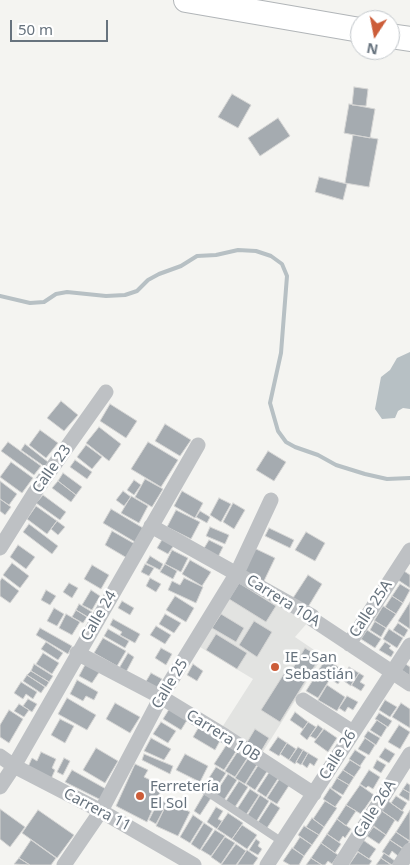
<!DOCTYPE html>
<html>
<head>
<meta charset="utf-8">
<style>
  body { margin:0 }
  #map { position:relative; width:410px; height:865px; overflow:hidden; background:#f4f4f1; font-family:"Noto Sans",sans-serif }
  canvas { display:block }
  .north { position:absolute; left:350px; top:10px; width:50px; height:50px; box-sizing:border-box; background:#fff; border:1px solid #c2c7cb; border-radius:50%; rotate:191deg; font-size:14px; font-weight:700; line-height:20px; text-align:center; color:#67737e }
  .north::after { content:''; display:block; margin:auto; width:18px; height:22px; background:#cc5d39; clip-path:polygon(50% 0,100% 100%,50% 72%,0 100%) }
  .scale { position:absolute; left:10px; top:20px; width:98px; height:22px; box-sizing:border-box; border:2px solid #67737e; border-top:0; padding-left:6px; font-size:15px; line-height:18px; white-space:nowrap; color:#67737e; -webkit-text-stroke:4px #fff; paint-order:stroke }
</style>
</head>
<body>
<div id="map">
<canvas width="410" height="865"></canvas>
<div class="north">N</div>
<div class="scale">50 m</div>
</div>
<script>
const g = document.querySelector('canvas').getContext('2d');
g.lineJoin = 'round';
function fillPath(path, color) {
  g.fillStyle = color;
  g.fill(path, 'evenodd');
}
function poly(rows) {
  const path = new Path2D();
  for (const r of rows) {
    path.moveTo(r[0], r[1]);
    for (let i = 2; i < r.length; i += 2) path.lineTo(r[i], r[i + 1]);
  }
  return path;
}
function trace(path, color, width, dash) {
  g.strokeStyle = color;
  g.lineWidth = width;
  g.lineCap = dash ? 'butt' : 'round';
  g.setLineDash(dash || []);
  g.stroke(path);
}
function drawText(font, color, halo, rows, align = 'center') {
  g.font = font + ' "Noto Sans",sans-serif';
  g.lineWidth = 5;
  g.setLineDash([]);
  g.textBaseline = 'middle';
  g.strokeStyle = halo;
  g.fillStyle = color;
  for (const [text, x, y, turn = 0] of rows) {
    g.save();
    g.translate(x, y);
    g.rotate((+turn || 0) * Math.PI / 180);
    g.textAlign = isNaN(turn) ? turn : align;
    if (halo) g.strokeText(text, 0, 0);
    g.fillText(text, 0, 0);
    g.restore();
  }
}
fillPath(poly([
  [238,580,309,621,295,637,323,656,261,755,221,729,253,679,200,647]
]), '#e2e3e1');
fillPath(poly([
  [410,352,410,409,403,408,398,411,395,418,382,419,375,409,381,377,390,370,397,358]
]), '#b7c0c4');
trace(poly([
  [0,296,30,303,44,302,56,294,67,292,106,296,125,295,137,291,148,280,159,274,181,266,197,256,216,255,238,250,256,251,271,256,282,264,287,276,281,353,270,403,278,431,286,442,295,447,318,455,336,465,365,474,387,479,410,478]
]), '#b7c0c4', 4);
const building = poly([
  [354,87,368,89,366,106,352,105,354,87],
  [232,94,251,105,238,128,218,117,232,94],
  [349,104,375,109,370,138,344,133,349,104],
  [278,118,290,136,260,156,248,138,278,118],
  [353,135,378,139,369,187,345,183,353,135],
  [319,177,347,184,343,200,315,192,319,177],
  [61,401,78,415,64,431,47,418,61,401],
  [110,404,137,421,126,438,100,421,110,404],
  [165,424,191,440,180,456,155,441,165,424],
  [99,427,121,444,109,461,86,443,99,427],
  [40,430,58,443,46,458,29,445,40,430],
  [8,442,41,466,34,475,1,451,8,442],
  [148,442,178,460,161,487,131,469,148,442],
  [25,444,48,462,45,467,21,450,25,444],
  [86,445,102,457,92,469,77,457,86,445],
  [268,451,286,462,274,481,256,470,268,451],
  [75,460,92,472,87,479,70,467,75,460],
  [11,462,33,478,22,493,0,477,11,462],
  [63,473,82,487,76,495,58,481,63,473],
  [145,479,163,489,152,507,135,497,145,479],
  [134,480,141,485,134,495,127,490,134,480],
  [0,481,17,494,9,505,0,499,0,481],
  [58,481,76,495,71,502,52,488,58,481],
  [123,491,131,497,124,506,116,500,123,491],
  [182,491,203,503,195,518,174,506,182,491],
  [43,495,66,512,60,520,36,503,43,495],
  [131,496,148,506,139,523,121,513,131,496],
  [219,498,231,504,221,522,210,515,219,498],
  [0,499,11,507,5,515,0,511,0,499],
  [233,503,245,510,234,529,223,522,233,503],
  [36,506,57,521,47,534,27,519,36,506],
  [111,509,143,528,135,542,103,523,111,509],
  [176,510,200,522,191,539,167,527,176,510],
  [200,511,210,517,207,523,196,517,200,511],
  [57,521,65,527,58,535,51,529,57,521],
  [29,524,58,546,52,554,23,532,29,524],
  [210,527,229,535,225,544,206,536,210,527],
  [269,528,294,540,290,548,265,536,269,528],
  [112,531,135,544,127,558,105,545,112,531],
  [306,532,325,543,315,561,295,550,306,532],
  [163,538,174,545,168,554,157,548,163,538],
  [209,540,223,547,218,557,203,550,209,540],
  [18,545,35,557,26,569,10,557,18,545],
  [254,548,275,558,263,583,242,573,254,548],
  [172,550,188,558,181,572,165,564,172,550],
  [150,556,163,564,160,570,146,563,150,556],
  [190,560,211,572,202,586,182,574,190,560],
  [12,563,29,576,20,588,3,575,12,563],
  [145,564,154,568,149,576,141,572,145,564],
  [165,564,177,571,173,579,160,572,165,564],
  [92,565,109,575,101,589,84,579,92,565],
  [404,571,410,575,410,588,398,580,404,571],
  [308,575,322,584,308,607,293,598,308,575],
  [2,578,19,591,10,603,0,596,0,581,2,578],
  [150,578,161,584,156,592,146,586,150,578],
  [184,578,203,587,196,603,168,590,172,581,180,585,184,578],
  [69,583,78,588,72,598,63,592,69,583],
  [239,583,276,606,266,622,229,599,239,583],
  [400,584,410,590,403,603,392,596,400,584],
  [46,590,56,596,50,605,41,600,46,590],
  [91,590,100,596,92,610,82,605,91,590],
  [175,596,194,608,186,622,166,610,175,596],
  [392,596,403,603,396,614,385,607,392,596],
  [122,601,134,608,130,615,118,608,122,601],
  [410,602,410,629,398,621,410,602],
  [79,604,92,612,88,617,76,610,79,604],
  [383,606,396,614,386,628,374,621,383,606],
  [54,608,64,614,57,626,47,621,54,608],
  [76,610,87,617,83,623,72,617,76,610],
  [66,614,80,622,72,635,59,628,66,614],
  [165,614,181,623,174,633,159,624,165,614],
  [221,614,244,628,236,642,212,628,221,614],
  [113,619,140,634,135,643,120,635,122,632,110,625,113,619],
  [254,621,272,632,257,657,239,645,254,621],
  [375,621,386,628,381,637,370,630,375,621],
  [398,623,408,630,404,637,393,630,398,623],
  [156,626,171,635,165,644,150,635,156,626],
  [40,628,72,646,68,654,36,635,40,628],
  [108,629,129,641,125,648,104,636,108,629],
  [389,629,403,638,397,648,383,639,389,629],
  [367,630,381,639,375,648,361,639,367,630],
  [216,634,247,653,237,669,206,650,216,634],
  [103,638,126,651,117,666,94,653,103,638],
  [46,642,63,653,58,660,41,649,46,642],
  [385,642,391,646,389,648,394,652,391,657,379,650,385,642],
  [161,648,172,654,166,665,155,658,161,648],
  [305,648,320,657,308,677,293,668,305,648],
  [43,653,59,663,52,674,36,664,43,653],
  [128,653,134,657,125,674,118,670,128,653],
  [326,659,346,672,338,684,318,671,326,659],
  [86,663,100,671,92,683,79,676,86,663],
  [404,663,410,667,410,676,400,669,404,663],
  [34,664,53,676,49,682,31,671,34,664],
  [193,664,203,671,197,681,187,675,193,664],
  [349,667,359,673,351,686,341,679,349,667],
  [287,669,306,680,280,722,261,710,287,669],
  [31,671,49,682,46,687,27,675,31,671],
  [318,672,330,679,318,698,306,691,318,672],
  [151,673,162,679,156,689,145,683,151,673],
  [359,673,364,676,360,682,365,685,361,691,351,685,359,673],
  [27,675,45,687,41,693,23,681,27,675],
  [77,680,98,692,94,700,86,696,83,701,70,694,77,680],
  [21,682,37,692,33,699,26,694,23,699,14,693,21,682],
  [327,685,345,697,337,711,318,700,327,685],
  [347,696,358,702,353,710,348,707,345,712,339,708,347,696],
  [67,698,96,715,87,730,58,714,67,698],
  [28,699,37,704,32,712,23,706,28,699],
  [385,700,397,707,390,717,379,710,385,700],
  [115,703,140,717,130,733,106,719,115,703],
  [401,703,410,709,410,728,392,717,401,703],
  [19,704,29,710,24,717,14,711,19,704],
  [171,706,189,717,181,730,163,719,171,706],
  [9,710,23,719,9,743,0,737,0,725,9,710],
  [295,712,308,722,303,729,290,720,295,712],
  [379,713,392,721,388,727,375,719,379,713],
  [60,719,74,726,65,743,51,735,60,719],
  [377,720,387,727,381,737,370,730,377,720],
  [161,722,176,731,168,743,153,734,161,722],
  [308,722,316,727,307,740,300,734,308,722],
  [200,725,222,737,215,750,193,737,200,725],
  [318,725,323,729,316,739,310,736,318,725],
  [399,725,410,732,400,749,388,742,399,725],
  [255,729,269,738,260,753,246,744,255,729],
  [324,729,337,738,328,752,314,742,324,729],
  [368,731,380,738,376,745,364,737,368,731],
  [278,737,287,743,279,756,269,750,278,737],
  [151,738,171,749,164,760,144,751,151,738],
  [365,738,375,745,369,755,358,749,365,738],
  [287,743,296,749,289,760,280,754,287,743],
  [227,744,237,750,224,770,214,764,227,744],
  [298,747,303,750,295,764,289,760,298,747],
  [96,748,118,761,105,783,83,770,96,748],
  [385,748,395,754,389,763,379,757,385,748],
  [303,750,308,753,301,765,296,762,303,750],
  [355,750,366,757,360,766,349,759,355,750],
  [238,751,248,757,235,777,225,771,238,751],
  [41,752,56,759,52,768,55,770,51,779,28,767,32,758,37,761,41,752],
  [308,753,318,759,314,766,310,763,307,768,302,764,308,753],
  [144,754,173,766,170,774,142,760,144,754],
  [185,754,208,766,200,782,176,770,185,754],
  [249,757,258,763,245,784,235,778,249,757],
  [64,758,70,761,63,775,57,772,64,758],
  [350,760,361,767,354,777,343,770,350,760],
  [377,760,386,765,381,773,373,768,377,760],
  [135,764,148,770,144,777,163,786,147,822,116,806,135,764],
  [259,764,268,770,255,790,246,784,259,764],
  [216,767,226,773,213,793,203,787,216,767],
  [72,770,106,789,101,800,65,782,72,770],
  [343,770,354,777,349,785,337,778,343,770],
  [369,770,380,777,373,789,368,786,366,788,360,784,369,770],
  [270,771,279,777,266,797,257,791,270,771],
  [228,774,237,780,224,800,215,794,228,774],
  [280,778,290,784,277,804,267,798,280,778],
  [337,778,349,785,343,795,331,788,337,778],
  [239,781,248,787,235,807,226,801,239,781],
  [407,783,410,785,410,793,403,789,407,783],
  [360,785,374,795,361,814,346,805,360,785],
  [330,788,342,797,335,807,323,799,330,788],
  [250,789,259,795,246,815,237,809,250,789],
  [403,789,410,793,409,801,399,795,403,789],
  [204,794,211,798,200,815,194,811,204,794],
  [260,795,269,801,256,822,247,816,260,795],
  [396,796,407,803,402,811,391,803,396,796],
  [159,800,167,803,156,824,149,820,159,800],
  [168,801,190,812,178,836,156,826,168,801],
  [325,801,337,808,324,827,313,819,325,801],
  [388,801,404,812,398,822,382,811,388,801],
  [271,802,280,808,267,828,258,822,271,802],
  [346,805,356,811,346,826,337,819,346,805],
  [216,807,223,811,218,819,222,821,217,829,207,822,216,807],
  [0,809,25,827,10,847,0,839,0,809],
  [38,810,74,835,57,858,22,833,38,810],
  [410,810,410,842,396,832,410,810],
  [382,811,395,820,386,835,372,826,382,811],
  [228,813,243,823,232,839,217,829,228,813],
  [193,815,203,822,190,843,180,837,193,815],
  [312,818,324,827,319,835,306,827,312,818],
  [337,819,351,829,345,838,343,836,339,842,327,834,337,819],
  [204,823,213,829,200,850,191,844,204,823],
  [242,825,257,835,247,849,232,839,242,825],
  [304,826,319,835,312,845,298,835,304,826],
  [374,826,386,835,379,844,367,836,374,826],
  [215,830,225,836,211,856,201,850,215,830],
  [396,832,410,841,404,849,390,840,396,832],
  [327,834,341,844,335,853,321,843,327,834],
  [225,837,235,843,221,864,211,857,225,837],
  [300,837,312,845,304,856,293,848,300,837],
  [256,839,260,842,258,846,262,849,258,855,249,850,256,839],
  [31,840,56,858,51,865,30,865,19,858,31,840],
  [363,840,376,849,369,859,357,851,363,840],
  [390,840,403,849,398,856,392,851,389,856,382,852,390,840],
  [321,843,338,855,332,864,328,861,325,865,322,865,311,858,321,843],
  [236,844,246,851,236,865,221,865,236,844],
  [292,848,304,856,299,865,290,865,283,861,292,848],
  [247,850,258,858,253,865,237,865,247,850],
  [358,852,372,861,369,865,349,865,358,852],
  [384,853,395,861,392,865,381,858,384,853],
  [19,858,30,865,14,864,19,858],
  [311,858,322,865,306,865,311,858],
  [381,858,391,865,376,865,381,858]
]);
fillPath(building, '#a5abb0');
trace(building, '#d5d5d4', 1);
const primary = poly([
  [186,0,360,30],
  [390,36,410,39]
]);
trace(primary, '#b1b5b8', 26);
trace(poly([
  [204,790,281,841]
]), '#bec1c4', 8);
trace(poly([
  [151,526,312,616,312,619,410,684],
  [0,548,35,492,106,392],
  [349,644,410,550],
  [77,653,161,697,225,736,314,794],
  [303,700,353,732],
  [0,756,14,766,101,811,194,865],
  [0,787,14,766,198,445],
  [64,865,101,811,161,697,237,573,271,500],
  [267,865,410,645],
  [340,865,410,754],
  [400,865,410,850]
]), '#bec1c4', 15);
trace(primary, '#fff', 24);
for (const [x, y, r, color] of [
  [275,667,5,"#cc5d39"],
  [140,796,5,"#cc5d39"]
]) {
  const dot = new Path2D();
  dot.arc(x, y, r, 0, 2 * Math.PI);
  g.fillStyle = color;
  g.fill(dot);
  trace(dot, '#fff', 2);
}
drawText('15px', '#67737e', '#fff', [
  ["Calle 23",52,469,-55],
  ["Carrera 10A",283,601,32],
  ["Calle 25A",371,609,-57],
  ["Calle 24",99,616,-60],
  ["Calle 25",170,684,-59],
  ["Carrera 10B",223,736,32],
  ["Calle 26",338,755,-58],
  ["Calle 26A",375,809,-58],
  ["Carrera 11",97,810,28]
]);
drawText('15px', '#67737e', '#fff', [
  ["IE - San",285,658],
  ["Sebastián",285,675],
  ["Ferretería",150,787],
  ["El Sol",150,804]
], 'left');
</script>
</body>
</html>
